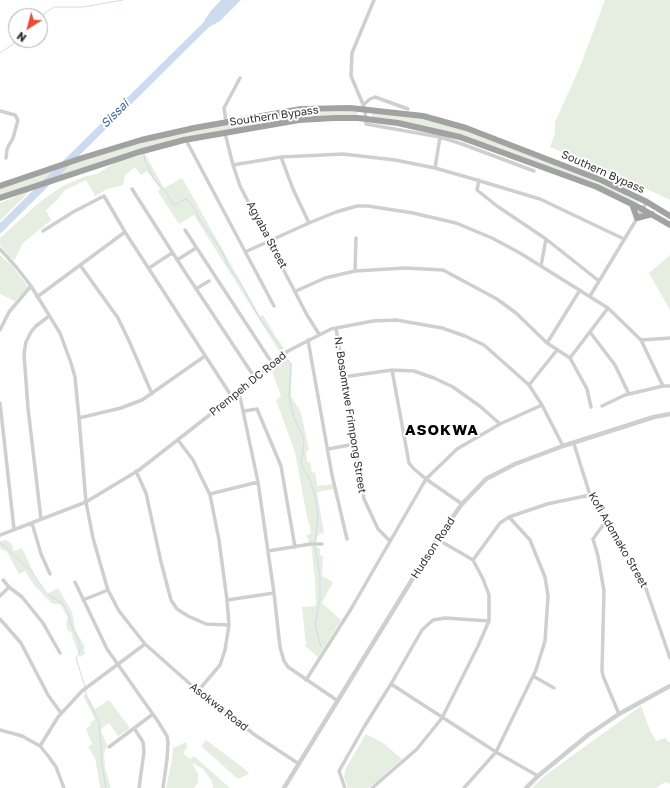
<!DOCTYPE html>
<html>
<head>
<meta charset="utf-8">
<style>
  body { margin:0 }
  #map { position:relative; width:670px; height:788px; overflow:hidden; background:#fff; font-family:"Golos Text",sans-serif }
  canvas { display:block }
  .north { position:absolute; left:8px; top:8px; width:40px; height:40px; box-sizing:border-box; background:#fff; border:1px solid #adadad; border-radius:50%; rotate:216deg; font-size:11px; font-weight:700; line-height:16px; text-align:center; color:#323232 }
  .north::after { content:''; display:block; margin:auto; width:14px; height:18px; background:#e74c36; clip-path:polygon(50% 0,100% 100%,50% 72%,0 100%) }
</style>
</head>
<body>
<div id="map">
<canvas width="670" height="788"></canvas>
<div class="north">N</div>
</div>
<script>
const g = document.querySelector('canvas').getContext('2d');
g.lineJoin = 'round';
function fillPath(path, color) {
  g.fillStyle = color;
  g.fill(path, 'evenodd');
}
function poly(rows) {
  const path = new Path2D();
  for (const r of rows) {
    path.moveTo(r[0], r[1]);
    for (let i = 2; i < r.length; i += 2) path.lineTo(r[i], r[i + 1]);
  }
  return path;
}
function trace(path, color, width, dash) {
  g.strokeStyle = color;
  g.lineWidth = width;
  g.lineCap = dash ? 'butt' : 'round';
  g.setLineDash(dash || []);
  g.stroke(path);
}
function drawText(font, color, halo, rows, align = 'center') {
  g.font = font + ' "Golos Text",sans-serif';
  g.lineWidth = 4;
  g.setLineDash([]);
  g.textBaseline = 'middle';
  g.strokeStyle = halo;
  g.fillStyle = color;
  for (const [text, x, y, turn = 0] of rows) {
    g.save();
    g.translate(x, y);
    g.rotate((+turn || 0) * Math.PI / 180);
    g.textAlign = isNaN(turn) ? turn : align;
    if (halo) g.strokeText(text, 0, 0);
    g.fillText(text, 0, 0);
    g.restore();
  }
}
fillPath(poly([
  [605,0,670,0,670,200,628,180,550,147,555,133,555,122,580,67],
  [358,111,357,115,329,115,269,123,192,137,56,177,54,170,80,161,147,141,190,131,297,113],
  [372,113,421,119,462,130,568,170,613,189,638,202,637,204,492,147,372,118],
  [145,154,164,188,182,178,260,316,263,315,276,337,284,348,279,351,194,215,179,224,158,192,160,189,147,171,141,175,135,167,125,175,123,185,107,189,95,196,86,180,65,190,58,199,46,210,51,220,23,243,14,261,0,245,0,239,1,237,41,201,63,186,83,177,97,174,118,161],
  [51,171,53,177,0,196,0,189],
  [31,190,0,221,0,203],
  [0,255,13,267,28,287,15,301,0,294],
  [670,255,670,310,649,273],
  [286,357,292,364,291,396,301,413,304,427,309,450,306,451,307,462,310,462,312,473,315,472,317,486,333,484,334,489,317,492,324,533,319,534,319,536,317,536,316,547,320,548,320,555,323,556,322,576,333,582,322,603,341,620,318,657,304,645,306,645,302,607,315,606,316,603,315,581,311,543,308,543,309,540,306,536,307,535,311,534,309,522,308,522,295,452,276,400,281,396,271,368],
  [6,540,11,543,14,551,22,548,37,580,47,594,58,588,72,612,75,629,85,647,84,649,85,654,80,657,72,636,73,635,71,632,68,631,66,624,68,618,61,605,51,603,34,585,25,571,19,574,6,550,4,551,0,548,0,541],
  [86,694,95,709,109,700,130,728,118,736,109,723,102,728,101,731,107,745,104,753,105,768,111,788,100,788,95,758,88,747,92,744,86,729,91,725,90,723,95,719,83,696],
  [641,706,650,730,656,741,665,738,670,743,670,784,665,782,656,788,532,788,543,777],
  [366,734,383,743,402,759,377,781,368,788,348,788,344,777,346,768],
  [206,740,246,770,249,774,238,779,201,746],
  [186,742,187,748,183,753,190,759,194,756,230,788,213,788,212,781,203,769,192,763,198,774,198,782,194,788,166,788,172,760,173,748]
]), '#e5eee1');
fillPath(poly([
  [221,0,241,0,220,21,209,27,0,234,0,223,203,23,210,12]
]), '#cddbee');
trace(poly([
  [40,20,45,13,54,7,83,7,123,0],
  [0,53,19,40],
  [144,155,145,161,154,179,168,195,172,203,175,205,185,199,188,200,196,211,200,220,222,251,228,266,241,284,257,314,281,348,285,358,291,363,289,396,294,418,304,439,303,453,301,460,303,469,309,478,315,495,318,516,315,542],
  [0,542,32,572,47,594,62,603,68,613,71,624,80,645,80,652,76,658,85,687],
  [315,546,320,576,320,599,315,625,321,647],
  [85,690,87,697,99,722,102,765,106,788]
]), '#cddbee', 1);
trace(poly([
  [374,0,352,53,351,76,365,109,366,124,440,137,462,144,534,171],
  [363,105,370,99,375,97,408,109],
  [0,111,15,115,18,120,13,138,7,149,6,158],
  [226,122,224,108,240,78],
  [225,133,233,165,240,186,307,315,319,334],
  [186,140,274,306],
  [281,157,293,189,309,223],
  [233,165,281,157,343,154,395,160,435,168,470,178,540,199,624,239],
  [435,168,440,137],
  [479,180,477,190,497,206,546,239,541,266],
  [132,189,185,272,255,378],
  [185,230,272,363],
  [43,231,73,212,104,196,125,232,232,397],
  [546,239,599,281],
  [0,249,17,268,31,286,60,333,71,363,75,377,79,418,86,502,93,538,105,580,108,590,119,611,145,644,198,691,255,735,299,764],
  [245,252,309,223,336,212,357,206,368,206,413,213,456,223,492,238,520,253,608,308,641,340,663,386],
  [177,260,196,248],
  [80,265,118,318,130,343,152,394],
  [149,268,172,253],
  [355,271,356,238],
  [196,289,209,281],
  [296,291,325,278,355,271,405,268,443,270,497,299,516,313,547,343,570,358,587,389,591,407],
  [590,296,647,202],
  [37,297,125,232],
  [336,328,364,499,378,529,390,541],
  [0,330,9,312,31,286],
  [590,332,615,365,629,394],
  [308,340,332,475,347,539],
  [641,340,670,338],
  [547,343,580,290],
  [570,358,608,308],
  [392,370,409,463,414,469,426,479,462,504],
  [343,377,392,370,414,371,434,378,453,387,481,407,500,424],
  [529,385,557,350],
  [239,392,258,482,274,593,280,647,284,661,288,667,338,701],
  [0,403,14,529],
  [602,406,625,395,663,386,670,386],
  [244,411,257,409,281,466,295,547],
  [79,418,121,408,142,400,205,356],
  [178,440,193,460,210,495,219,540,227,600,229,625,225,650,220,665,198,691],
  [574,444,590,495,643,580,670,658],
  [328,449,355,444],
  [136,471,146,493,161,562,171,600,177,609,188,616,206,624,229,625],
  [210,495,210,494,258,482],
  [41,519,28,408,24,354,26,342,31,332,36,326,49,316],
  [606,521,593,539,598,556,604,591,602,670,603,676,619,714],
  [32,523,41,554,50,574],
  [0,535,86,502,139,470,239,392,280,357,288,351,331,329,373,321,396,320,442,328,465,336,484,345,529,385,542,405,563,446],
  [268,551,311,544,322,544],
  [473,560,500,523,509,517,547,504,590,495],
  [3,580,9,587,22,597,43,623,60,653],
  [75,582,107,649,157,720,167,736,168,742,167,759,163,788],
  [0,596,9,587],
  [83,600,108,590],
  [227,600,274,593],
  [0,619,21,643,48,695,61,713],
  [533,676,554,688],
  [306,680,351,609,426,479,457,449,500,424,542,405],
  [391,684,496,752,538,776],
  [134,728,143,742,144,752,139,788],
  [0,730,22,736,40,746,49,757,56,767,64,788],
  [40,746,58,717,82,691,145,644],
  [109,747,153,714],
  [345,788,339,771,364,727,391,684,422,630,433,620,445,618,489,621],
  [372,788,417,749,442,718,478,646,489,621,489,595,483,579,473,560,437,539],
  [464,788,496,752,536,670,545,641,548,596,545,577,530,540,509,517]
]), '#cfcfcf', 3.5);
trace(poly([
  [284,788,437,539,462,504,486,479,515,464,563,446,654,417,670,414],
  [526,788,538,776,588,735,619,714,670,686]
]), '#cfcfcf', 4.5);
trace(poly([
  [0,186,82,158,141,140,194,128,301,109,350,108,423,116,466,128,601,180,647,202,670,216],
  [0,198,139,152,184,140,299,120,334,118,358,118,398,123,460,137,597,187,642,209,670,225],
  [632,204,637,218,652,214]
]), '#a2a2a2', 6);
drawText('11px', '#323232', '#fff', [
  ["Southern Bypass",274,116,-8],
  ["Southern Bypass",603,172,24],
  ["Agyaba Street",267,235,62],
  ["Prempeh DC Road",248,384,-39],
  ["N. Bosomtwe Frimpong Street",350,415,81],
  ["Kofi Adomako Street",618,540,60],
  ["Hudson Road",433,548,-57],
  ["Asokwa Road",219,707,38]
]);
drawText('italic 12px', '#3e6396', '#fff', [
  ["Sissai",115,114,-45]
]);
g.letterSpacing = '1px';
drawText('bold 15px', '#000', '#fff', [
  ["ASOKWA",442,430]
]);
g.letterSpacing = '0px';
</script>
</body>
</html>
